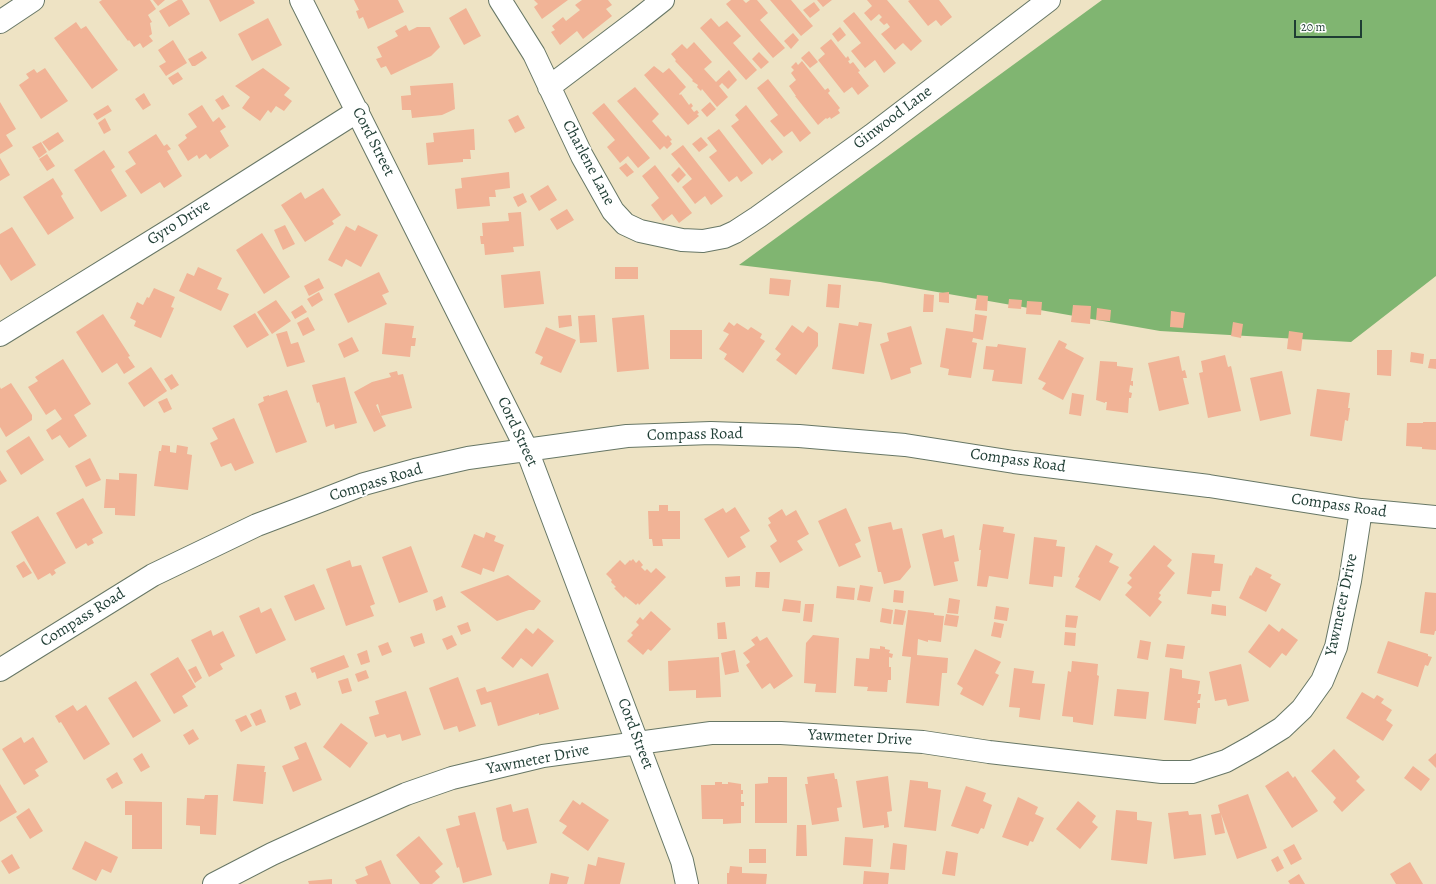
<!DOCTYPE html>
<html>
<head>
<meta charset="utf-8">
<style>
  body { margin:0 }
  #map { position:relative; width:1436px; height:884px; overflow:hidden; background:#eee3c4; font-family:Alegreya,serif }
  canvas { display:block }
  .scale { position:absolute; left:1294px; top:20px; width:68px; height:18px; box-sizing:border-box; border:2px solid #1f3d34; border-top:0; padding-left:5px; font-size:12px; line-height:14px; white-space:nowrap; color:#1f3d34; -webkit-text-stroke:3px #fff; paint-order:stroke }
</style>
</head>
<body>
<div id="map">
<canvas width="1436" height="884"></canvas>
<div class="scale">20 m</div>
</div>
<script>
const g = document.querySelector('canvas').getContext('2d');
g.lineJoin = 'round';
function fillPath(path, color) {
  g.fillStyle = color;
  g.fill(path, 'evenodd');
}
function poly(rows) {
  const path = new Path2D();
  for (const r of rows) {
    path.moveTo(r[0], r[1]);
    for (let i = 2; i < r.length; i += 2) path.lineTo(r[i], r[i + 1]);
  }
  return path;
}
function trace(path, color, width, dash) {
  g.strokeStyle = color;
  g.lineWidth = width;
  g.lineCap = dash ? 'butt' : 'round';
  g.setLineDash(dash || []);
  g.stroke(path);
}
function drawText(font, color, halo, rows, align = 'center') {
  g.font = font + ' Alegreya,serif';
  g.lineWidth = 4;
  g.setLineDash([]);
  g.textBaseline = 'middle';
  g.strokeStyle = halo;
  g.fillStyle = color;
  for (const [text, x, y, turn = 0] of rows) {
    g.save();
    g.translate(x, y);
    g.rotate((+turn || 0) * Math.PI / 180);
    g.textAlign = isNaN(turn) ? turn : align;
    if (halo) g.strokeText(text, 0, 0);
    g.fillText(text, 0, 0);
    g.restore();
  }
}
fillPath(poly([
  [1102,0,1436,0,1436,276,1351,342,1160,331,880,282,739,265]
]), '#80b571');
fillPath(poly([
  [102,0,150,0,156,9,148,15,152,22,150,23,152,34,149,36,153,41,143,48,140,43,134,47,129,40,128,41,99,2],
  [153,0,165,0,158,6],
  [178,0,182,0,190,14,169,27,159,11],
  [209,0,253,0,255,3,220,22],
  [354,0,398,0,404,12,368,29,363,17,359,19,356,11,359,10],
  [534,0,568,0,542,19,534,7,538,4],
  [582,0,608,0,612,5,606,9,612,16,583,39,577,31,560,45,551,32,555,30,552,26,563,17,566,21,580,10,575,5],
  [731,0,743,0,746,3,750,0,757,0,768,13,760,20,785,48,773,58,726,4],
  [770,0,791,0,813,26,801,36],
  [817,0,832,0,823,7],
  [867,0,887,0,922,41,911,51,903,43,895,50,881,34,890,27,887,23,884,25,879,20,882,17,879,14,871,21,864,13,872,6],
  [910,0,939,0,952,17,941,26,936,20,928,26,908,1],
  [814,2,820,10,810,18,803,10],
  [466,8,481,36,464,45,449,18],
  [854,12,896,63,884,73,875,60,865,68,851,51,861,43,843,21],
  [268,18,282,45,252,61,238,34],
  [711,18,719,27,727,21,741,36,733,43,757,70,746,80,700,28],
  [76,22,81,29,86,26,118,70,92,89,54,38],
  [406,25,409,31,417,27,430,27,440,47,431,56,391,75,386,66,381,68,376,59,382,57,377,47,398,36,395,31],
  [840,27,846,35,838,42,832,34],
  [793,33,799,40,791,49,784,41],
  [831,39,846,58,848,56,850,60,848,61,850,64,853,62,860,71,858,72,869,86,858,95,852,87,844,93,818,60,825,54,820,48],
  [173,40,187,63,166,76,159,66,166,62,158,50],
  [694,42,712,62,704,69,716,82,729,70,737,80,728,89,722,83,719,86,728,97,717,107,702,89,701,91,697,87,698,85,692,81,693,80,675,61,676,60,671,54,682,44,687,49],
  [202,51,207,58,195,66,192,66,188,59],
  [809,51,818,62,810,68,801,58],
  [759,52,769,62,761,69,752,59],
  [802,61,825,90,828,88,830,91,828,93,840,108,838,110,840,113,831,119,830,117,827,119,826,118,818,125,795,96,796,96,789,86,796,80,791,73,794,70,791,67,796,62,798,65],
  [654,66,663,73,669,68,686,87,679,94,680,95,681,94,689,105,691,103,693,106,691,108,694,112,697,110,699,113,697,114,699,116,688,125,644,75],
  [45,68,68,101,41,119,19,85,29,78,26,74,34,69,37,73],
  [263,68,290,88,284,95,292,101,284,111,276,106,271,113,268,110,260,121,242,108,250,97,235,86],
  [178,72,183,79,173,85,168,78],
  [768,79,811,133,800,142,792,131,784,137,770,121,778,115,757,88],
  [453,83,455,109,442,115,412,118,411,110,402,110,401,96,411,95,410,86],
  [635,87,659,114,652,121,666,137,668,135,672,140,670,141,672,144,667,149,664,146,660,150,617,101],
  [144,93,151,105,143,110,135,99],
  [223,95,230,106,222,110,215,100],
  [0,102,16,129,6,135,13,146,0,154],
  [710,102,716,109,707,117,701,110],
  [604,103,650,158,638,168,628,156,620,163,607,147,615,140,592,113],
  [108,105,112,111,97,120,93,114],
  [202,105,213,122,219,117,226,127,220,131,229,146,210,159,206,154,199,159,197,155,188,161,178,145,187,138,185,135,197,127,188,114],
  [746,105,783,152,772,161,770,158,762,165,731,126,739,120,735,115],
  [518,115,525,128,515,133,508,120],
  [105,118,111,130,104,134,98,123],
  [474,129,475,150,470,150,471,159,463,159,463,162,428,165,426,143,434,142,433,133],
  [719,129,753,173,741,182,737,176,729,182,709,157,717,151,707,138],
  [58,132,64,141,49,151,42,142],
  [156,134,164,146,167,144,171,149,167,151,182,176,164,188,160,182,141,194,125,171,136,164,128,152],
  [701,137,708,145,699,152,692,144],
  [41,142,47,152,39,158,32,147],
  [683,145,723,196,711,205,705,196,695,204,682,187,692,179,671,154],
  [104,150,115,167,111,170,127,196,101,212,74,170],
  [47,154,55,166,47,171,39,159],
  [0,158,10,175,0,181],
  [626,163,634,172,627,177,619,168],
  [655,165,692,213,679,223,672,214,663,221,651,205,659,198,642,176],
  [679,167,686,175,678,183,671,175],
  [509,172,510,188,495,190,496,197,489,197,490,206,457,209,455,189,462,188,461,178],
  [53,178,63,194,61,196,74,218,48,235,23,197],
  [548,185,557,200,539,211,530,196],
  [323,188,341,215,332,221,334,224,305,242,281,205,301,192,305,199],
  [523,193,527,202,518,207,513,197],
  [567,209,574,220,557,230,550,219],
  [521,212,524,246,513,247,514,252,485,255,484,244,481,244,480,236,483,236,482,223,509,221,508,213],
  [285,225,295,244,283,250,274,230],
  [358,225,378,235,361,267,346,259,342,267,328,260,346,226,355,231],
  [12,227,36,265,11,281,0,264,0,234],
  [262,233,290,277,264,294,236,250],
  [198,267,222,278,217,289,229,294,221,311,179,291,187,273,194,276],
  [615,267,638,267,638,279,615,279],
  [540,271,544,304,504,308,501,275],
  [379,272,389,292,382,295,387,304,348,323,334,294],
  [319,278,324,288,309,296,304,286],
  [770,278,791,280,789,296,769,294],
  [828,284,841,285,839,308,826,307],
  [154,288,175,297,171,307,174,308,161,338,134,326,136,321,130,318,137,302,143,305,147,297,149,298],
  [319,292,323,300,312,307,307,299],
  [949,292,949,303,939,302,939,293],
  [924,294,934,295,933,312,923,312],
  [977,295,988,296,987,311,975,310],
  [1009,299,1022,300,1021,309,1008,308],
  [276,300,291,321,272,334,257,312],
  [1027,301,1042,302,1041,315,1026,314],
  [302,305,307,312,295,319,291,312],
  [1073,305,1091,306,1090,324,1071,322],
  [1097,308,1111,310,1110,321,1096,320],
  [1171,311,1185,313,1183,328,1170,327],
  [255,313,269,335,247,348,233,326],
  [103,314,130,356,128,357,135,367,124,374,117,363,102,373,76,332],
  [975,314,987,316,983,340,973,338,972,342,977,343,971,378,948,375,949,369,940,367,946,328,973,332],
  [571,315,572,326,559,328,558,316],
  [595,315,597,342,580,343,578,316],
  [644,315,649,369,617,372,612,318],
  [308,317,315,330,303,336,297,323],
  [729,322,734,326,737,323,748,330,751,327,762,334,760,338,765,341,743,373,724,359,727,354,719,349,729,334,723,331],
  [859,322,872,324,864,374,832,369,839,323,858,326],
  [1233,322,1243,324,1241,338,1231,336],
  [385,323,414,326,412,338,416,338,415,346,411,346,410,357,382,354],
  [792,325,803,333,808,326,818,333,818,346,796,375,776,360,781,354,775,349],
  [911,326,922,364,910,368,911,373,891,380,880,344,889,341,887,333],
  [546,327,576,340,561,373,540,364,543,357,535,353],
  [670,330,702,330,702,359,670,359],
  [287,331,291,344,298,342,305,362,287,367,276,334],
  [1289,331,1303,333,1301,351,1287,349],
  [352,337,359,351,344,358,338,344],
  [1059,340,1067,344,1065,348,1084,358,1063,400,1042,389,1046,383,1038,379],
  [998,344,1026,348,1022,384,992,381,994,370,983,369,986,346,997,347],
  [1377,350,1392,350,1391,376,1377,375],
  [1411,352,1424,354,1423,364,1410,362],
  [1225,355,1228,367,1231,366,1241,411,1208,418,1199,373,1203,372,1201,361],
  [1179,356,1182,371,1185,370,1187,378,1183,378,1189,404,1159,411,1148,363],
  [63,359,91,404,74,415,87,436,69,448,60,435,52,440,46,430,62,419,55,409,46,415,28,387,38,381,35,377],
  [1430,359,1436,359,1436,369,1428,368],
  [1100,361,1117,362,1117,366,1133,368,1131,381,1133,381,1133,386,1130,385,1129,392,1132,393,1131,398,1129,398,1128,413,1106,410,1107,402,1105,402,1105,403,1096,400],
  [151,367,167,391,144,407,128,383],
  [397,371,398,375,403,374,412,408,381,416,378,404,376,405,386,426,374,432,354,392,372,382,391,377,389,373],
  [1282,371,1291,414,1260,421,1250,378],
  [172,374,179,385,171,390,164,379],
  [345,377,357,423,335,429,334,424,326,427,319,402,317,403,312,385],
  [11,383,32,415,32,420,6,437,0,427,0,387,1,389],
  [1317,389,1350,393,1348,408,1350,408,1348,421,1345,420,1342,441,1310,436],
  [287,390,307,442,276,453,258,404,264,401,263,397,269,395,269,396],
  [1072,393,1084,395,1081,416,1069,414],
  [167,398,172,409,164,413,158,402],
  [234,418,254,463,235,471,231,463,221,467,210,443,218,439,212,428],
  [1423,422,1436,422,1436,450,1422,449,1422,447,1406,446,1407,423,1423,423],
  [29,436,44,460,21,475,6,451],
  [162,445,170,446,170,452,176,453,177,445,188,447,187,454,192,455,188,490,154,486,159,451,161,451],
  [90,458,101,480,86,487,75,466],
  [0,470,7,481,0,485],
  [119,473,137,474,135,516,115,515,115,508,104,508,106,479,119,480],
  [83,498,103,533,92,539,94,543,88,546,86,543,76,549,56,513],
  [659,505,668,505,668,511,680,511,680,539,662,539,663,546,653,546,652,539,649,539,648,511,659,511],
  [735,507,750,531,740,537,746,547,728,558,704,519,723,508,726,513],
  [846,508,861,541,855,544,861,557,839,567,818,521],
  [782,509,786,516,796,510,809,534,797,541,803,550,780,563,770,546,777,541,768,525,771,523,768,518],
  [38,516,66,563,54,570,56,573,52,576,50,573,38,580,11,532],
  [891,522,893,530,902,528,911,567,900,580,884,584,881,572,878,572,868,527],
  [983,524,1004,527,1003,532,1015,534,1008,579,989,576,987,587,977,586,981,550,979,550],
  [942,529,944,538,954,535,959,561,954,562,958,581,934,586,922,534],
  [486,532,496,536,494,541,504,545,494,572,483,568,481,575,461,567,474,534,484,538],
  [1034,537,1057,540,1056,546,1065,547,1062,577,1054,576,1053,587,1029,584],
  [1096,545,1113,554,1109,562,1119,567,1100,601,1075,587,1080,578,1078,577],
  [1154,545,1172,560,1167,566,1175,573,1159,593,1161,595,1158,599,1162,602,1150,617,1125,595,1132,587,1127,583,1132,578,1129,575],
  [411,546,428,592,399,603,382,557],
  [1192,553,1215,555,1214,563,1223,564,1220,591,1212,591,1211,597,1187,594],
  [633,559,636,563,639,560,643,565,641,567,645,571,647,569,651,573,656,568,666,577,639,605,638,603,636,605,625,596,624,598,614,588,616,587,611,582,612,580,606,574,620,560,625,565,630,560,631,561],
  [350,560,352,567,361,565,375,604,370,606,374,616,346,626,326,569],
  [24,561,32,573,23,578,16,566],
  [1256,567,1272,575,1270,578,1281,584,1266,612,1239,598,1250,575,1251,576],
  [756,572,770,572,769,588,755,587],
  [508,575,541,601,534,610,529,610,497,621,460,592],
  [740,576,740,586,726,587,725,577],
  [314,584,325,609,295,621,284,596],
  [860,585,873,587,870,602,857,600],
  [837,586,855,588,854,600,836,598],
  [894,590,904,591,903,603,893,602],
  [1425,592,1436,593,1436,631,1435,631,1434,635,1420,633],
  [442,596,446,607,436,611,433,600],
  [949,598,960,600,958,614,947,613],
  [784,599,801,601,800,613,782,611],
  [805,604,814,604,812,622,803,621],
  [1212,604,1226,606,1226,616,1211,614],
  [996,606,1009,608,1007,621,994,619],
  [259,607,261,613,271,608,286,640,256,654,239,616],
  [882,608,893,610,891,624,880,622],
  [895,609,906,611,903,625,893,624],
  [908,610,934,613,934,615,944,616,941,642,928,640,928,642,918,639,917,655,948,658,947,673,942,673,939,706,906,703,911,657,902,656],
  [651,611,671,629,651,651,648,649,643,655,627,641,633,635,631,633,639,625,636,622,640,617,643,620],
  [946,614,959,616,957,627,944,625],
  [1066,615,1078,616,1076,628,1065,627],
  [468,622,471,631,461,635,457,626],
  [725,622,727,639,718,639,717,623],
  [994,622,1004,624,1001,638,991,636],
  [1269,624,1279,632,1282,628,1298,640,1286,656,1282,653,1270,668,1248,652],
  [526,628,533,634,538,628,554,641,532,667,521,658,513,668,501,658],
  [211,630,213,636,223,631,235,656,220,664,223,669,209,677,191,640],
  [1065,632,1076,633,1075,646,1064,645],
  [422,633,425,643,414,647,410,637],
  [452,635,457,645,447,650,442,639],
  [813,635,839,638,836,693,815,692,816,684,804,683,806,643],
  [757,636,760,641,767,637,793,676,774,689,770,683,762,689,746,665,750,662,743,653,755,645,751,640],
  [1140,640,1151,642,1148,660,1137,658],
  [1388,641,1428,654,1428,656,1432,657,1428,666,1425,665,1418,687,1377,673],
  [388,642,392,652,382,656,378,646],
  [1167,644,1185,646,1183,659,1165,657],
  [880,646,885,647,885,649,890,650,889,653,893,654,892,658,889,657,889,667,891,667,891,680,888,680,887,692,867,691,868,687,854,686,856,658,869,659,870,648,880,649],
  [975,649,1001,662,995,673,999,675,983,706,960,694,963,688,957,684],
  [367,650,370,662,361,665,357,654],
  [735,650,739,672,725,675,721,653],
  [344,655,349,667,317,679,315,672,312,673,310,668],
  [178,657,196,687,182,696,188,706,174,714,150,674],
  [719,657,721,697,696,698,696,690,669,691,668,661],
  [1072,661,1098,664,1097,675,1099,676,1093,725,1073,722,1073,717,1062,716,1068,671,1071,672],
  [1241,664,1249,701,1228,706,1226,699,1215,701,1209,672],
  [196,666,202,678,195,683,188,670],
  [1014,668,1034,671,1032,683,1045,684,1040,720,1019,717,1020,708,1009,707],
  [1170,668,1182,670,1182,678,1200,681,1198,694,1201,694,1200,700,1198,700,1197,703,1200,703,1200,708,1198,708,1196,724,1164,720],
  [366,670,369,678,358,682,355,674],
  [548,673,559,709,539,715,539,713,498,726,491,702,481,705,476,690,485,687,487,692],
  [458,677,476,726,459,732,457,726,444,730,429,688],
  [348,678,352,691,342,694,338,681],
  [136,681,161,721,133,738,108,698],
  [1117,689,1149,692,1146,719,1114,716],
  [406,691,421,735,402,741,400,734,387,738,385,734,375,737,369,717,379,714,375,701],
  [296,692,301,705,290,710,285,696],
  [1362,692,1374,699,1377,695,1384,699,1381,703,1392,710,1386,720,1393,725,1383,741,1346,718],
  [73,705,77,711,86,705,110,744,84,760,61,722,59,723,55,716],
  [261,709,266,722,256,726,250,714],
  [246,715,252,726,241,732,235,720],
  [341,723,368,743,350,768,323,747],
  [193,729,199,739,189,745,183,735],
  [21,737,24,743,33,737,48,762,35,770,39,776,24,785,2,749],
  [306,742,322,780,293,792,282,766,299,759,294,747],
  [1334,749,1360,777,1356,781,1365,790,1342,812,1333,802,1336,798,1311,771],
  [142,753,150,767,141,772,133,759],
  [1436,753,1436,768,1428,760],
  [237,764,265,766,264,772,266,772,263,804,233,801],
  [1413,766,1430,779,1421,791,1404,778],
  [1288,771,1293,778,1295,776,1318,811,1292,828,1265,786],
  [117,772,123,783,112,789,106,779],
  [834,773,835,779,837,779,842,807,837,808,839,821,812,825,805,784,808,784,807,777],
  [888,776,892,811,887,812,889,827,884,828,884,825,863,828,856,781],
  [768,777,787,777,787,823,755,823,755,784,768,783],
  [910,780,928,782,928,788,941,790,936,831,904,827],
  [715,782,722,782,722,784,728,784,728,782,741,784,741,790,743,790,743,794,741,794,741,802,744,802,744,806,741,806,741,823,723,824,723,819,702,819,701,785,715,785],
  [0,784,17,812,0,822],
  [966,786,986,793,983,801,992,805,984,829,981,828,978,834,951,826],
  [1248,794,1267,848,1237,859,1221,814,1225,833,1215,835,1211,815,1220,813,1218,805],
  [205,795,218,795,216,835,200,834,200,826,186,825,187,798,204,799],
  [1018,797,1038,807,1035,814,1044,818,1033,842,1030,841,1028,846,1002,837],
  [573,800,580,805,582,802,609,820,588,851,562,833,567,826,559,821],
  [125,801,162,802,162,849,132,849,132,815,125,815],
  [1078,801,1096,816,1092,822,1098,827,1080,849,1056,829],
  [511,804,513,812,528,808,537,843,507,850,504,841,503,842,496,808],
  [29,808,43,831,30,839,16,817],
  [1116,810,1137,812,1137,820,1152,822,1147,864,1111,860],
  [1188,811,1189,815,1201,814,1206,855,1174,859,1168,813],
  [475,812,492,875,463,883,459,867,457,868,446,829,460,825,458,816],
  [797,825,806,825,807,856,796,856],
  [419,836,443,864,435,871,440,877,432,884,420,884,396,855],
  [845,837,873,839,871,867,843,865],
  [85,841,118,857,111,873,102,869,96,881,72,869],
  [893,843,907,845,905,870,890,869],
  [1294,844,1302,859,1291,865,1283,850],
  [749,849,766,849,766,863,749,863],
  [946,851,958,853,955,876,942,874],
  [12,854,20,868,9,874,1,861],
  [1278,856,1284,868,1277,872,1271,860],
  [598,857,625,863,620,884,584,884,588,864,596,866],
  [381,860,391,884,357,884,355,880,368,875,365,867],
  [1410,862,1423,884,1396,884,1390,874],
  [730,866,742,867,742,873,767,874,766,884,727,884,727,873,729,873],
  [864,871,889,873,888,884,863,884],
  [551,873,569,877,567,884,549,884],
  [1299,874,1305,884,1290,884,1288,881],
  [332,879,332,884,309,884,308,881]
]), '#f1b396');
const minor = poly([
  [301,0,527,450,682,861,687,884],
  [500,0,534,54,582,156,613,211,625,224,640,231,682,240,703,241,724,237,735,232,758,217,872,135,1049,0],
  [0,22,33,0],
  [549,87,639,19,663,0],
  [0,335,178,225,358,111],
  [0,670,153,575,257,525,315,503,364,484,415,470,468,458,627,436,711,433,799,436,905,445,1014,462,1209,486,1361,510,1436,517],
  [214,884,272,854,331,827,406,794,452,778,543,756,711,733,781,733,923,742,989,752,1162,772,1192,772,1226,761,1253,746,1282,728,1302,709,1322,681,1336,647,1350,581,1361,510]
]);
trace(minor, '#677766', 24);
trace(minor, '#fff', 22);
drawText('16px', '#1f3d34', '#fff', [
  ["Ginwood Lane",893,118,-37],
  ["Cord Street",373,142,63],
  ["Charlene Lane",588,163,62],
  ["Gyro Drive",179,223,-32],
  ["Cord Street",517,432,65],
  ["Compass Road",695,435,-1],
  ["Compass Road",1018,461,8],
  ["Compass Road",376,483,-17],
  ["Compass Road",1339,506,8],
  ["Yawmeter Drive",1342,605,-78],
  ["Compass Road",83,618,-32],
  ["Cord Street",635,734,69],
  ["Yawmeter Drive",860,738,3],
  ["Yawmeter Drive",538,760,-11]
]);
</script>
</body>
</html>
